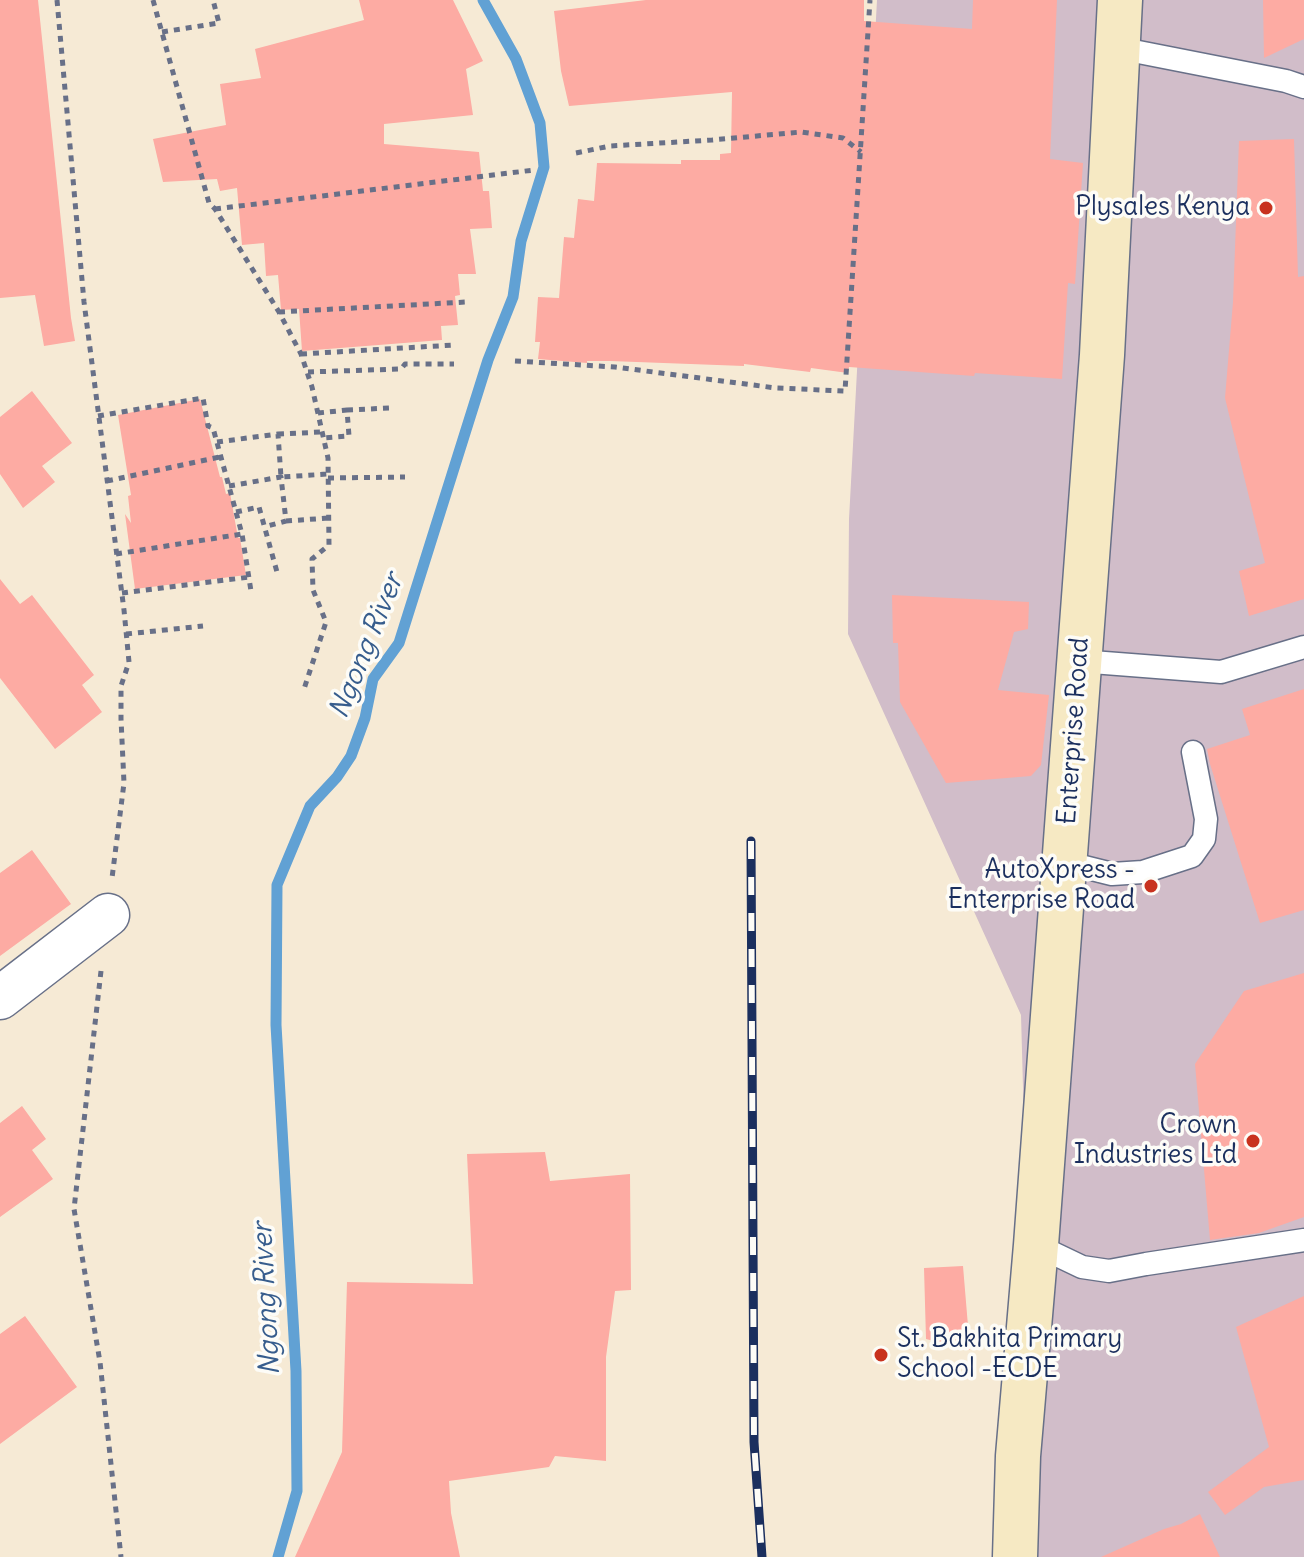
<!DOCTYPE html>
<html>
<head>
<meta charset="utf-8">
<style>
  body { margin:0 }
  canvas { display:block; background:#f6ead5 }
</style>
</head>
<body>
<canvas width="1304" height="1557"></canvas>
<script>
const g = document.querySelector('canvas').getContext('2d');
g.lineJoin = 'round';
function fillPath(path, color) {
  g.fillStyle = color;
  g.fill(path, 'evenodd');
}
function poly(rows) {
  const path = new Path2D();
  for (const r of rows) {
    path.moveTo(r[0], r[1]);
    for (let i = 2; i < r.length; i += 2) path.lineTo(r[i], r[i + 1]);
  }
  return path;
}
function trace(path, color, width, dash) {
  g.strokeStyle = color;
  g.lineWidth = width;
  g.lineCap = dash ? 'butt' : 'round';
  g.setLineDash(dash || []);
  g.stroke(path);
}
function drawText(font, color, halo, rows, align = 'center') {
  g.font = font + ' Delius,sans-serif';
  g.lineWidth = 7;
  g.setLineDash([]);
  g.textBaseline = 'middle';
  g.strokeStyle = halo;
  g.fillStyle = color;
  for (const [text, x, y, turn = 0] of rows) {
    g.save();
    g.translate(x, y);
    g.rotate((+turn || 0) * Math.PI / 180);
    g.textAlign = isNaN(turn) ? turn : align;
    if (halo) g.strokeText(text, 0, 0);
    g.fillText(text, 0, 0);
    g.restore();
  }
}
fillPath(poly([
  [877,0,1304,0,1304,1557,1036,1557,1021,1015,848,634,849,519]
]), '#d1bdc9');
trace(poly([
  [278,1557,297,1491,296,1371,276,1025,277,885,310,806,337,777,351,756,365,718,373,679,399,643,488,360,513,297,521,241,544,167,540,123,516,59,483,0]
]), '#61a1d4', 11);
fillPath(poly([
  [0,0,38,0,71,318,75,341,44,346,35,295,0,298],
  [359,0,453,0,483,61,466,69,473,115,384,124,384,144,479,152,483,191,489,191,492,228,470,229,476,274,458,274,460,295,455,296,458,325,441,326,442,340,302,351,299,309,281,310,278,275,266,276,264,243,242,245,237,188,220,191,217,179,163,182,153,139,226,125,220,84,261,78,255,49,364,20],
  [646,0,864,0,864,21,972,29,973,0,1057,0,1050,159,1083,163,1075,284,1068,283,1062,379,975,373,974,376,849,367,848,373,811,368,810,372,744,364,744,366,610,361,587,361,587,363,538,359,540,342,535,342,538,297,559,298,564,237,574,238,578,199,594,201,597,163,681,164,681,160,720,160,720,154,731,153,732,92,569,106,561,71,554,11],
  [1263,0,1304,0,1304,39,1264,58],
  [1294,139,1298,277,1304,276,1304,599,1249,616,1239,571,1265,563,1225,398,1233,302,1239,141],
  [32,391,72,443,42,466,55,482,23,508,0,474,0,417],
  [200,399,220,477,222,477,226,494,230,493,238,538,240,538,246,575,135,589,125,514,131,523,128,496,131,495,118,415],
  [0,579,20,604,32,595,94,675,82,685,102,712,55,749,0,678],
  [892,595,1029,602,1028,629,1014,632,998,690,1049,695,1041,765,1031,776,946,783,900,702,898,643,893,643],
  [1304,689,1304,910,1260,923,1210,764,1207,749,1250,735,1242,709],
  [32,850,71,904,0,956,0,873],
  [1304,973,1304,1217,1259,1233,1210,1240,1195,1064,1244,991],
  [22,1106,46,1139,32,1150,53,1179,0,1217,0,1123],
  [545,1152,550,1181,630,1174,631,1290,615,1291,606,1357,606,1461,555,1456,549,1467,449,1481,451,1513,460,1557,295,1557,342,1452,347,1282,473,1284,467,1154],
  [963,1266,970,1350,926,1339,924,1268],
  [1304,1296,1304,1480,1264,1487,1225,1515,1208,1492,1269,1447,1236,1327],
  [25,1316,77,1387,0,1444,0,1334],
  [1200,1514,1220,1557,1101,1557,1164,1529,1181,1524]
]), '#fdaba3');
const lane = poly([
  [1118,48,1286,81,1304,87],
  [1079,661,1221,672,1304,647],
  [1064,862,1112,874,1143,872,1192,856,1204,839,1206,819,1193,752],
  [1036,1245,1082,1267,1109,1271,1146,1264,1304,1240]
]);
const street = poly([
  [0,998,108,915]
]);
const secondary = poly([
  [1015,1557,1018,1456,1036,1245,1102,355,1120,0]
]);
trace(lane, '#687088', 25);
trace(street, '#687088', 45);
trace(secondary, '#687088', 47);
trace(poly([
  [57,0,84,302,124,610,129,662,121,686,121,719,124,783,112,878],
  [153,0,209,203,215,209,279,312,301,354,312,387,328,458,329,545,312,559,313,590,326,622,304,689],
  [162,32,219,23,213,0],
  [576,153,610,146,712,140,801,132,843,138,861,152],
  [215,209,534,170],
  [279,312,466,302],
  [301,354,454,345],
  [515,361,615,367,776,388,845,391,870,0],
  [308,372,401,369,405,364,454,364],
  [347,410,390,408],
  [318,413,347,410,349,436,323,438],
  [98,416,203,398,208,426,213,428,242,534,251,591],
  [278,434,322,432],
  [217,442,278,434,281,477,328,474],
  [328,478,405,477],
  [107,481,220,457],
  [229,486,281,477,286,521,264,527],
  [236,512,259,507,277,572],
  [286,521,329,518],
  [116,554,242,534],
  [122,593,250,577],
  [126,634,203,626],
  [101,971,74,1209,100,1362,121,1557]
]), '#687088', 5, [6, 6]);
trace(lane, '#fff', 22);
trace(street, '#fff', 42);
trace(secondary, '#f6e9c3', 44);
const rail = poly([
  [751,841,754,1442,762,1557]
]);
trace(rail, '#1b2f5e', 9);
trace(rail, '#fdfcf7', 6, [18]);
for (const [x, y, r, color] of [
  [1266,208,8,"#c8321e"],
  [1151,886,8,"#c8321e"],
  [1253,1141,8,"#c8321e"],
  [881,1355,8,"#c8321e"]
]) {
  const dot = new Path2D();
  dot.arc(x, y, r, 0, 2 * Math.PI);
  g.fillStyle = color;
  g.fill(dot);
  trace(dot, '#fdfcf7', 3);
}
drawText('26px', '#1b2f5e', '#fdfcf7', [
  ["Plysales Kenya",1250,208],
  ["AutoXpress -",1135,871],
  ["Enterprise Road",1135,901],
  ["Crown",1237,1126],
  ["Industries Ltd",1237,1156],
  ["St. Bakhita Primary",897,1340,"left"],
  ["School -ECDE",897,1370,"left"]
], 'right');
drawText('26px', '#1b2f5e', '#fdfcf7', [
  ["Enterprise Road",1074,731,-86]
]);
drawText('italic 28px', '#375d8d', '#fdfcf7', [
  ["Ngong River",367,646,-68],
  ["Ngong River",267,1299,-93]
]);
</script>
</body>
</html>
